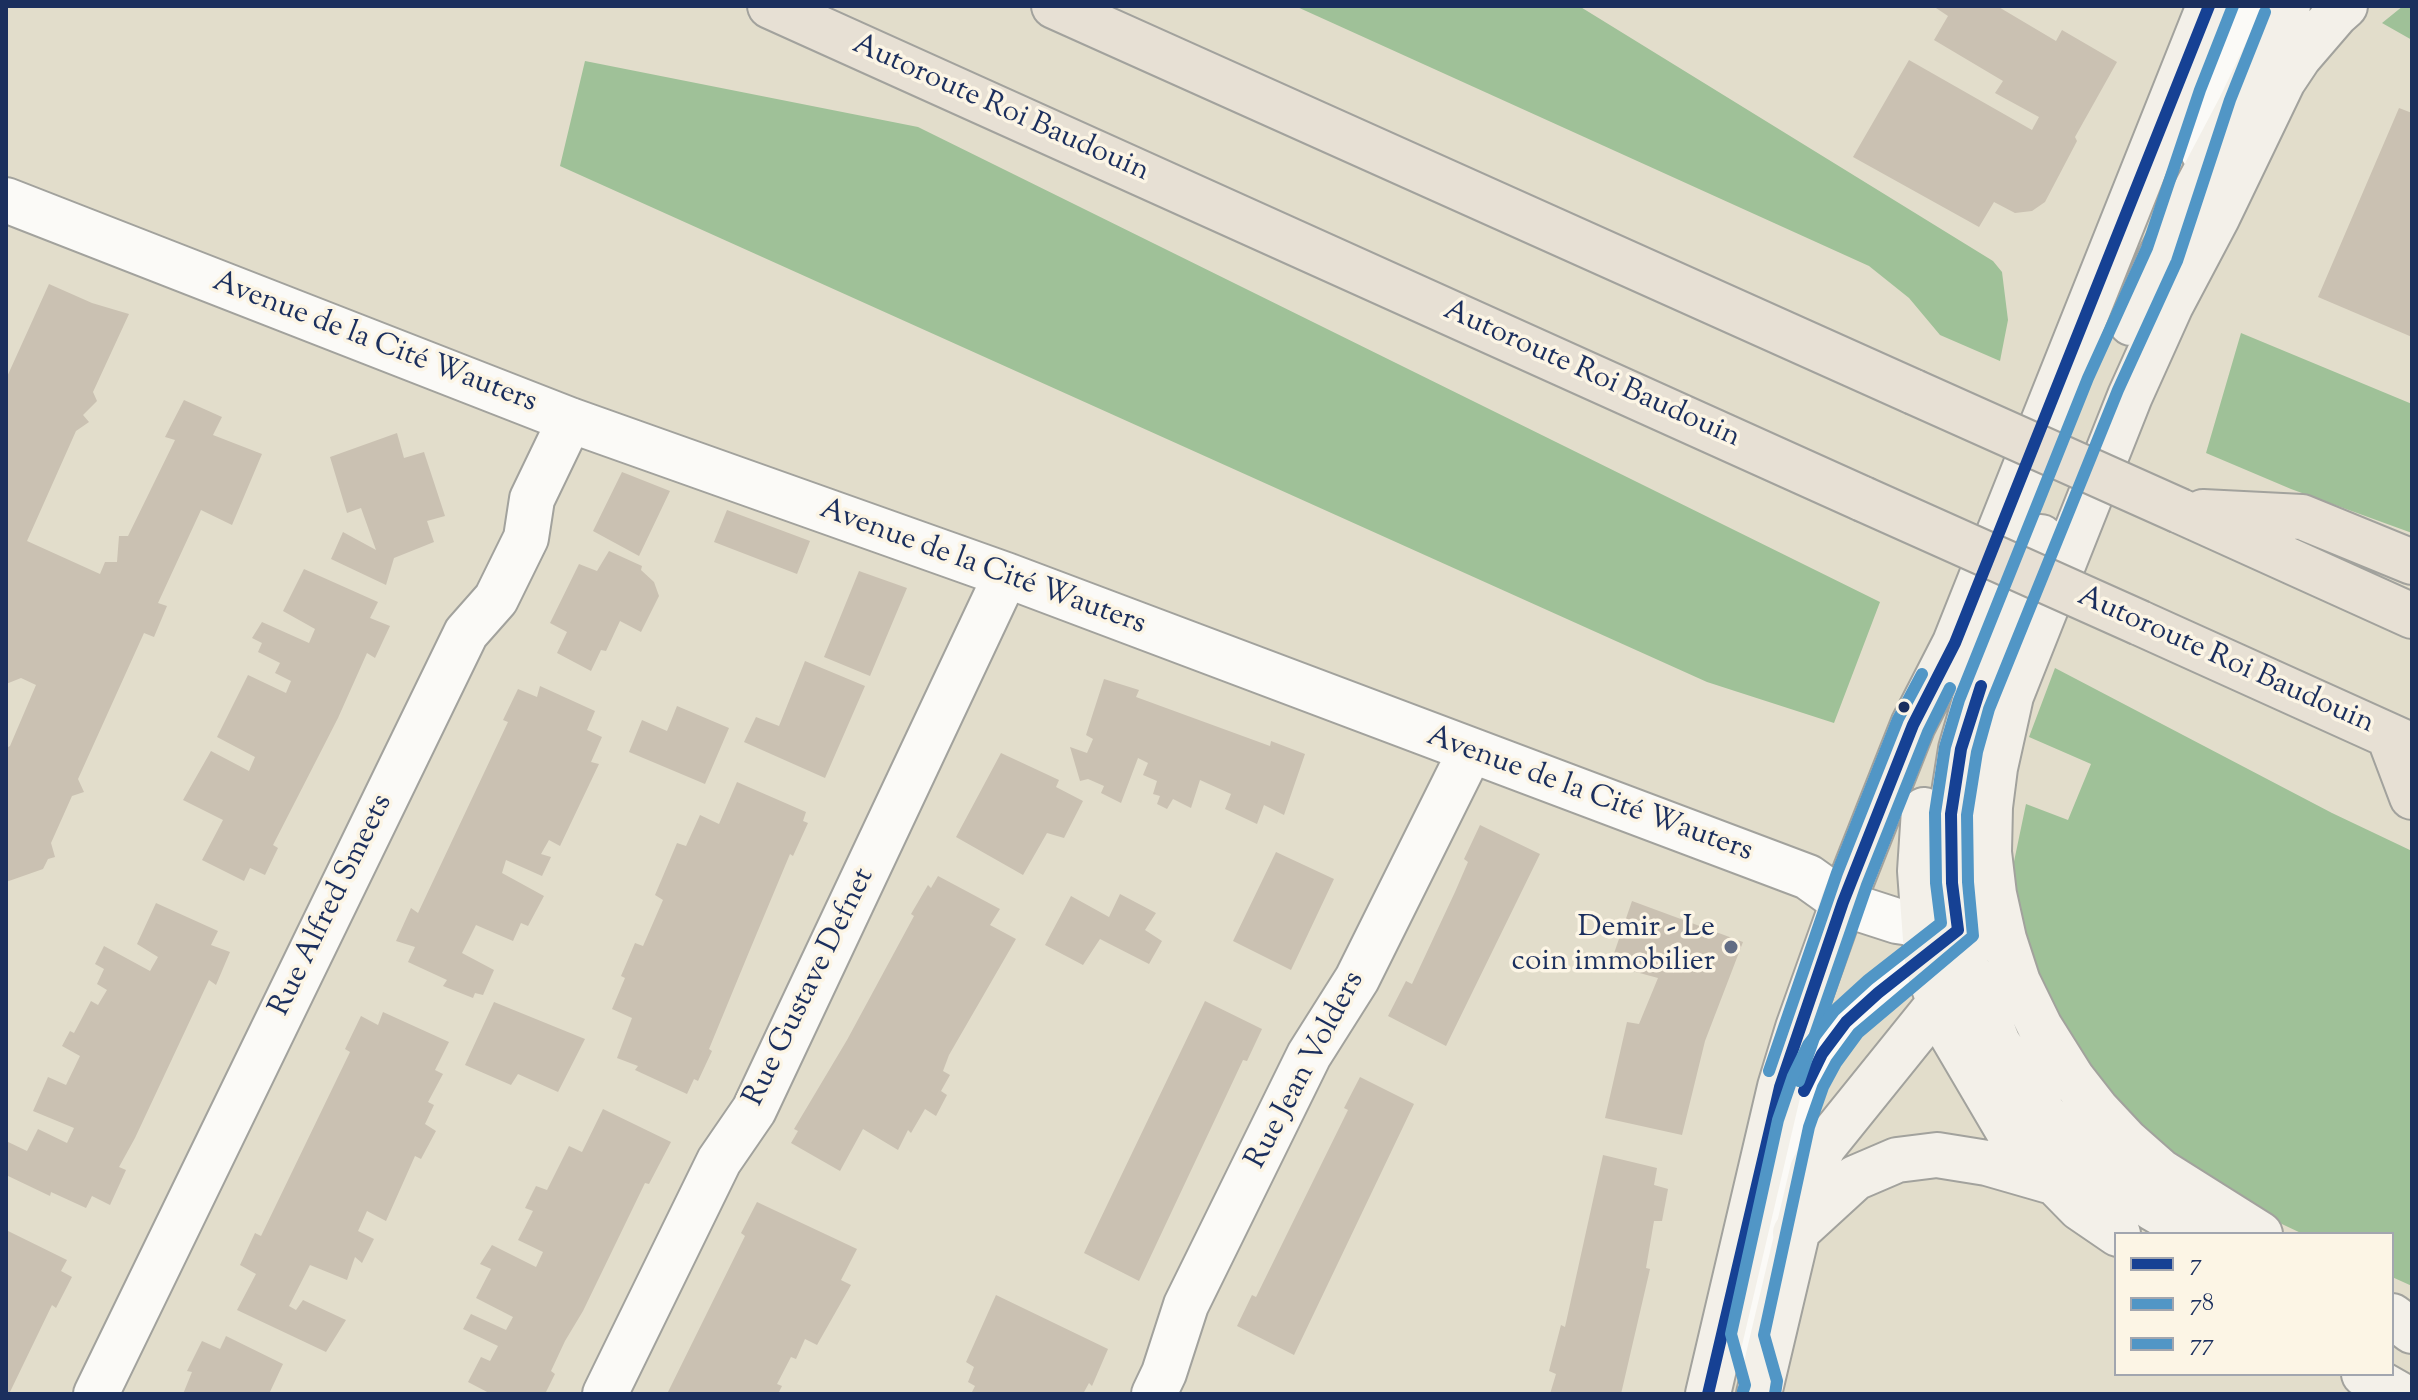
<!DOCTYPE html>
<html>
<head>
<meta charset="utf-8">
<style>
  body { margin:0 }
  #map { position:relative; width:2418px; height:1400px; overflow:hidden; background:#e2ddcb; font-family:"Sorts Mill Goudy",serif }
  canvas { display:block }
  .frame { position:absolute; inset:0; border:8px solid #1b2f5e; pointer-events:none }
  .legend { position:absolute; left:2114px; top:1232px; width:280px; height:144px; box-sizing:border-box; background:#fcf5e5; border:2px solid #a2a6af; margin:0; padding:10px 14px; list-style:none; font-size:24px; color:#1b2f5e }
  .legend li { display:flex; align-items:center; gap:16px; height:40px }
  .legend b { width:40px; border:2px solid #a2a6af }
</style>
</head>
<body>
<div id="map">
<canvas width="2418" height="1400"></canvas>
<div class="frame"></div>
<ul class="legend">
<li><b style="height:10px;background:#164194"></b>7</li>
<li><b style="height:10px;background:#5196c6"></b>78</li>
<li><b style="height:10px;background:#5196c6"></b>77</li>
</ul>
</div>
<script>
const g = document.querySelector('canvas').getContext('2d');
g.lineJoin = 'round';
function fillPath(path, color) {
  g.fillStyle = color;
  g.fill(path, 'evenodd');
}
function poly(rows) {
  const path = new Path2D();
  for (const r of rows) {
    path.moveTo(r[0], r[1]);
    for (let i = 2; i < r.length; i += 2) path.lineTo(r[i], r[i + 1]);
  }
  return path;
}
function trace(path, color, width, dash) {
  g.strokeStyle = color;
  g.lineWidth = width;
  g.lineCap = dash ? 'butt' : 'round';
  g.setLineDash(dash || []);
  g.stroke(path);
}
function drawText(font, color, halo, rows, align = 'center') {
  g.font = font + ' "Sorts Mill Goudy",serif';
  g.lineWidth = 7;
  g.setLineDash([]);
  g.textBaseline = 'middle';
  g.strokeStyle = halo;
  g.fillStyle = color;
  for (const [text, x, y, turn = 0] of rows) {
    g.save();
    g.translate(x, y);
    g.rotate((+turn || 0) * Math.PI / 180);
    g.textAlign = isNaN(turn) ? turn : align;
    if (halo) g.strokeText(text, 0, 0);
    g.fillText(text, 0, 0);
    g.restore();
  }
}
fillPath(poly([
  [1295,6,1579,6,1993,261,2002,272,2008,320,2000,361,1940,335,1909,298,1869,266],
  [2403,6,2412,6,2412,40,2382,23],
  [585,61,918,127,1880,602,1834,723,1707,682,560,166],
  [2241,333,2412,404,2412,533,2291,489,2206,453],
  [2055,668,2332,813,2412,851,2412,1286,2392,1277,2392,1234,2303,1234,2214,1192,2098,1092,2025,961,2011,876,2026,804,2068,820,2091,764,2029,737]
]), '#9fc198');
fillPath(poly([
  [1933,6,1997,6,2056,41,2062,30,2117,62,2075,137,2077,141,2045,202,2032,211,2015,213,1994,202,1979,227,1853,157,1909,60,2032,130,2039,117,1995,93,2003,81,1934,40,1948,16],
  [2399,108,2412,113,2412,337,2318,297],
  [49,284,92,303,129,314,93,392,97,401,83,415,89,422,76,431,27,541,100,574,105,562,117,562,119,536,128,536,175,440,165,437,184,400,222,417,213,435,262,454,232,525,201,510,158,603,167,606,154,637,144,633,78,779,84,792,72,796,51,843,55,857,48,859,43,869,6,882,6,748,10,746,36,685,21,678,6,684,6,379],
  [397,433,404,458,424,452,445,516,427,521,434,542,394,558,386,585,331,559,343,532,376,550,361,508,347,513,330,457],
  [622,472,670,491,639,556,593,531],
  [727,510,810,541,797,574,714,542],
  [609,551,642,566,641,570,654,582,659,596,641,632,620,621,606,651,601,650,591,671,557,653,567,632,550,623,579,564,597,571],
  [304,569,378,602,370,618,390,626,375,658,367,653,338,718,273,845,278,848,265,875,250,868,244,881,202,860,223,820,183,800,211,751,249,771,255,757,217,737,248,675,286,693,291,681,275,673,280,663,258,652,262,643,252,638,262,622,309,643,315,629,283,611],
  [859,571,907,588,870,676,824,657],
  [805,661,865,686,825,778,744,742,756,717,779,726],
  [1104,679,1139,690,1136,697,1270,746,1271,741,1305,754,1284,815,1264,805,1257,824,1225,809,1231,794,1200,780,1191,808,1173,799,1167,809,1157,804,1160,796,1153,794,1157,781,1143,775,1148,763,1138,758,1121,803,1101,793,1104,786,1088,779,1080,781,1070,747,1087,753,1093,739,1086,735],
  [540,686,595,711,587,730,602,737,591,762,599,764,560,846,549,840,541,854,551,857,542,876,506,860,502,873,544,896,528,926,521,923,513,941,476,925,462,953,494,970,483,995,475,993,473,998,443,986,447,980,408,962,415,947,396,941,411,908,418,913,508,722,503,720,518,689,537,697],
  [677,706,729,728,705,784,629,752,642,720,667,731],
  [1001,753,1059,780,1056,787,1083,801,1064,838,1047,833,1023,875,956,837],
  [737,782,806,812,803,821,808,823,793,856,790,854,749,952,709,1049,712,1051,698,1081,694,1079,687,1094,635,1070,638,1066,617,1058,632,1018,612,1009,625,978,621,976,635,943,643,946,663,900,655,895,677,843,686,846,700,815,719,824],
  [1480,825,1540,854,1446,1046,1388,1016,1406,981,1412,984,1455,892,1468,862,1464,859],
  [1276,852,1334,879,1291,970,1233,941],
  [938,876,1000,909,990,925,1016,939,949,1055,943,1071,950,1075,941,1091,947,1095,936,1116,925,1109,911,1133,908,1130,898,1150,863,1129,840,1171,791,1143,798,1131,794,1129,847,1040,914,916,911,914,928,885,931,888],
  [1120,894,1156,913,1145,930,1162,941,1149,964,1100,939,1083,965,1045,945,1071,896,1109,917],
  [1632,901,1743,942,1705,1041,1682,1135,1605,1118,1627,1022,1639,1024,1658,978,1610,965],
  [156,903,218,931,211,945,230,952,216,985,209,980,135,1138,119,1167,126,1170,110,1205,92,1196,86,1208,51,1192,50,1196,6,1175,6,1141,27,1151,38,1129,67,1143,74,1128,33,1111,48,1077,66,1085,80,1056,62,1046,70,1031,74,1033,91,1001,98,1005,107,990,97,984,104,969,95,964,104,946,150,971,158,957,137,944],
  [1205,1001,1262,1029,1247,1061,1243,1060,1139,1281,1084,1253],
  [494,1002,585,1039,558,1092,518,1074,511,1085,465,1065],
  [383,1012,449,1042,435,1070,443,1074,428,1102,434,1105,425,1124,436,1131,421,1159,415,1156,386,1221,367,1211,358,1231,374,1239,362,1263,355,1257,347,1280,310,1265,289,1306,296,1310,303,1300,346,1320,326,1352,237,1310,256,1274,240,1265,255,1233,261,1236,350,1052,345,1049,361,1016,378,1025],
  [1360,1077,1414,1104,1294,1355,1237,1326,1252,1295,1256,1297,1348,1110,1344,1108],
  [603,1109,671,1142,649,1184,645,1183,583,1311,565,1341,551,1371,555,1374,545,1394,491,1394,468,1382,481,1357,490,1361,498,1346,463,1329,471,1314,506,1330,513,1317,476,1298,491,1269,480,1264,492,1245,536,1267,543,1252,518,1240,533,1211,525,1208,536,1186,547,1190,569,1146,582,1152],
  [1603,1155,1657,1168,1654,1185,1668,1189,1662,1221,1654,1221,1646,1268,1650,1269,1621,1394,1550,1394,1556,1374,1549,1371,1561,1325,1565,1327],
  [757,1202,857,1249,841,1280,851,1285,817,1345,805,1339,796,1359,791,1357,777,1384,782,1386,778,1394,667,1394,745,1236,741,1233],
  [6,1230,67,1260,61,1271,72,1277,56,1308,52,1305,9,1394,6,1394],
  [996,1295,1108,1349,1092,1386,1089,1383,1083,1394,971,1394,975,1386,968,1382,974,1367,966,1362],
  [226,1336,283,1364,269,1394,183,1394,192,1372,187,1371,202,1341,220,1349]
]), '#cac1b2');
const lane = poly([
  [2195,156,2250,6],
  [1758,1373,1747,1336,1794,1123,1808,1081,1822,1054,1846,1022,1933,949]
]);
const street = poly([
  [6,200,570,420,1006,575,1808,877,1843,902,1863,910,1897,921,1958,930],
  [96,1394,466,633,496,599,526,538,532,499,570,420],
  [605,1394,719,1161,754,1110,1006,575],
  [1154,1394,1164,1373,1186,1305,1309,1055,1357,979,1470,752]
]);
const secondary = poly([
  [2131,323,2162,254,2239,108,2288,6],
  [2041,537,1974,704,1961,749,1954,793,1950,842,1952,883,1958,930,1967,968,1998,1043,2044,1114,2091,1164,2154,1209,2197,1234],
  [1924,810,1920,871,1926,953,1931,979,1950,1032,2007,1129,2031,1158,2080,1208,2118,1234],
  [1795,1233,1855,1178,1897,1160,1937,1155,1987,1163,2053,1182],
  [2260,1234,2160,1171,2126,1141,2097,1110,2072,1078,2040,1027,2018,982,2004,939,1994,894,1989,852,1990,807,1995,768,2011,696,2130,396,2171,305,2217,218,2283,81,2299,57,2336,14,2345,6],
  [2392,1316,2412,1331],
  [2364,1374,2399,1394],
  [1708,1394,1780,1087,1798,1028,1843,902,1913,725,1955,643,2209,6],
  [1759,1394,1812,1170,1824,1146,1953,986]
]);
const highway = poly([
  [770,6,1863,499],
  [1054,6,1914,392],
  [2180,511,2412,616],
  [2203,512,2302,517,2412,562],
  [2140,623,2412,746],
  [2389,736,2412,797]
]);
trace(lane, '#a2a29d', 30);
trace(street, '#a2a29d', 48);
trace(secondary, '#a2a29d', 48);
trace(highway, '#a2a29d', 48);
trace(lane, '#fbfaf7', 26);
trace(street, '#fbfaf7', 44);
trace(secondary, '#f3f0e9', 44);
trace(highway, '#e7e0d4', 44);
const highwayBridge = poly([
  [1914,392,2180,511],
  [1863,499,2140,623]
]);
trace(highwayBridge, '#a2a29d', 48, []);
trace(highwayBridge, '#e7e0d4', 44);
trace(poly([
  [1958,930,1952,883,1951,814,1961,749,1981,686],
  [1804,1091,1822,1054,1846,1022,1878,993,1958,930],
  [1708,1394,1780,1087,1843,902,1913,725,1955,643,2209,6]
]), '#164194', 12);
trace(poly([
  [1799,1081,1867,885,1928,732,1950,688],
  [1775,1394,1777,1381,1764,1335,1809,1127,1823,1087,1836,1063,1858,1033,1973,936,1968,882,1967,815,1977,752,1989,709,2118,390,2177,261,2230,100,2265,12]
]), '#5196c6', 12);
trace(poly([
  [1769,1071,1837,873,1898,719,1922,674],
  [1743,1391,1745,1385,1731,1334,1778,1120,1793,1076,1808,1045,1834,1011,1868,980,1941,923,1936,883,1935,813,1945,747,1959,700,2088,378,2147,248,2200,90,2233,6]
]), '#5196c6', 12);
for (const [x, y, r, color] of [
  [1904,707,7,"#1b2f5e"],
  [1731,947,8,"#616c84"]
]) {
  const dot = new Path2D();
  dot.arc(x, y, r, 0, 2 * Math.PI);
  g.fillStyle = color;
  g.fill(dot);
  trace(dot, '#fcf5e5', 3);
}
drawText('30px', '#1b2f5e', '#fcf5e5', [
  ["Autoroute Roi Baudouin",1000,110,24],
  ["Avenue de la Cité Wauters",374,344,21],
  ["Autoroute Roi Baudouin",1591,376,24],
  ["Avenue de la Cité Wauters",982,569,20],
  ["Autoroute Roi Baudouin",2225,662,24],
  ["Avenue de la Cité Wauters",1589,796,20],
  ["Rue Alfred Smeets",333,906,-64],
  ["Rue Gustave Defnet",811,988,-64],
  ["Rue Jean Volders",1307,1071,-62]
]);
drawText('30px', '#1b2f5e', '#fcf5e5', [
  ["Demir - Le",1715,930],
  ["coin immobilier",1715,964]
], 'right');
</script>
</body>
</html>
